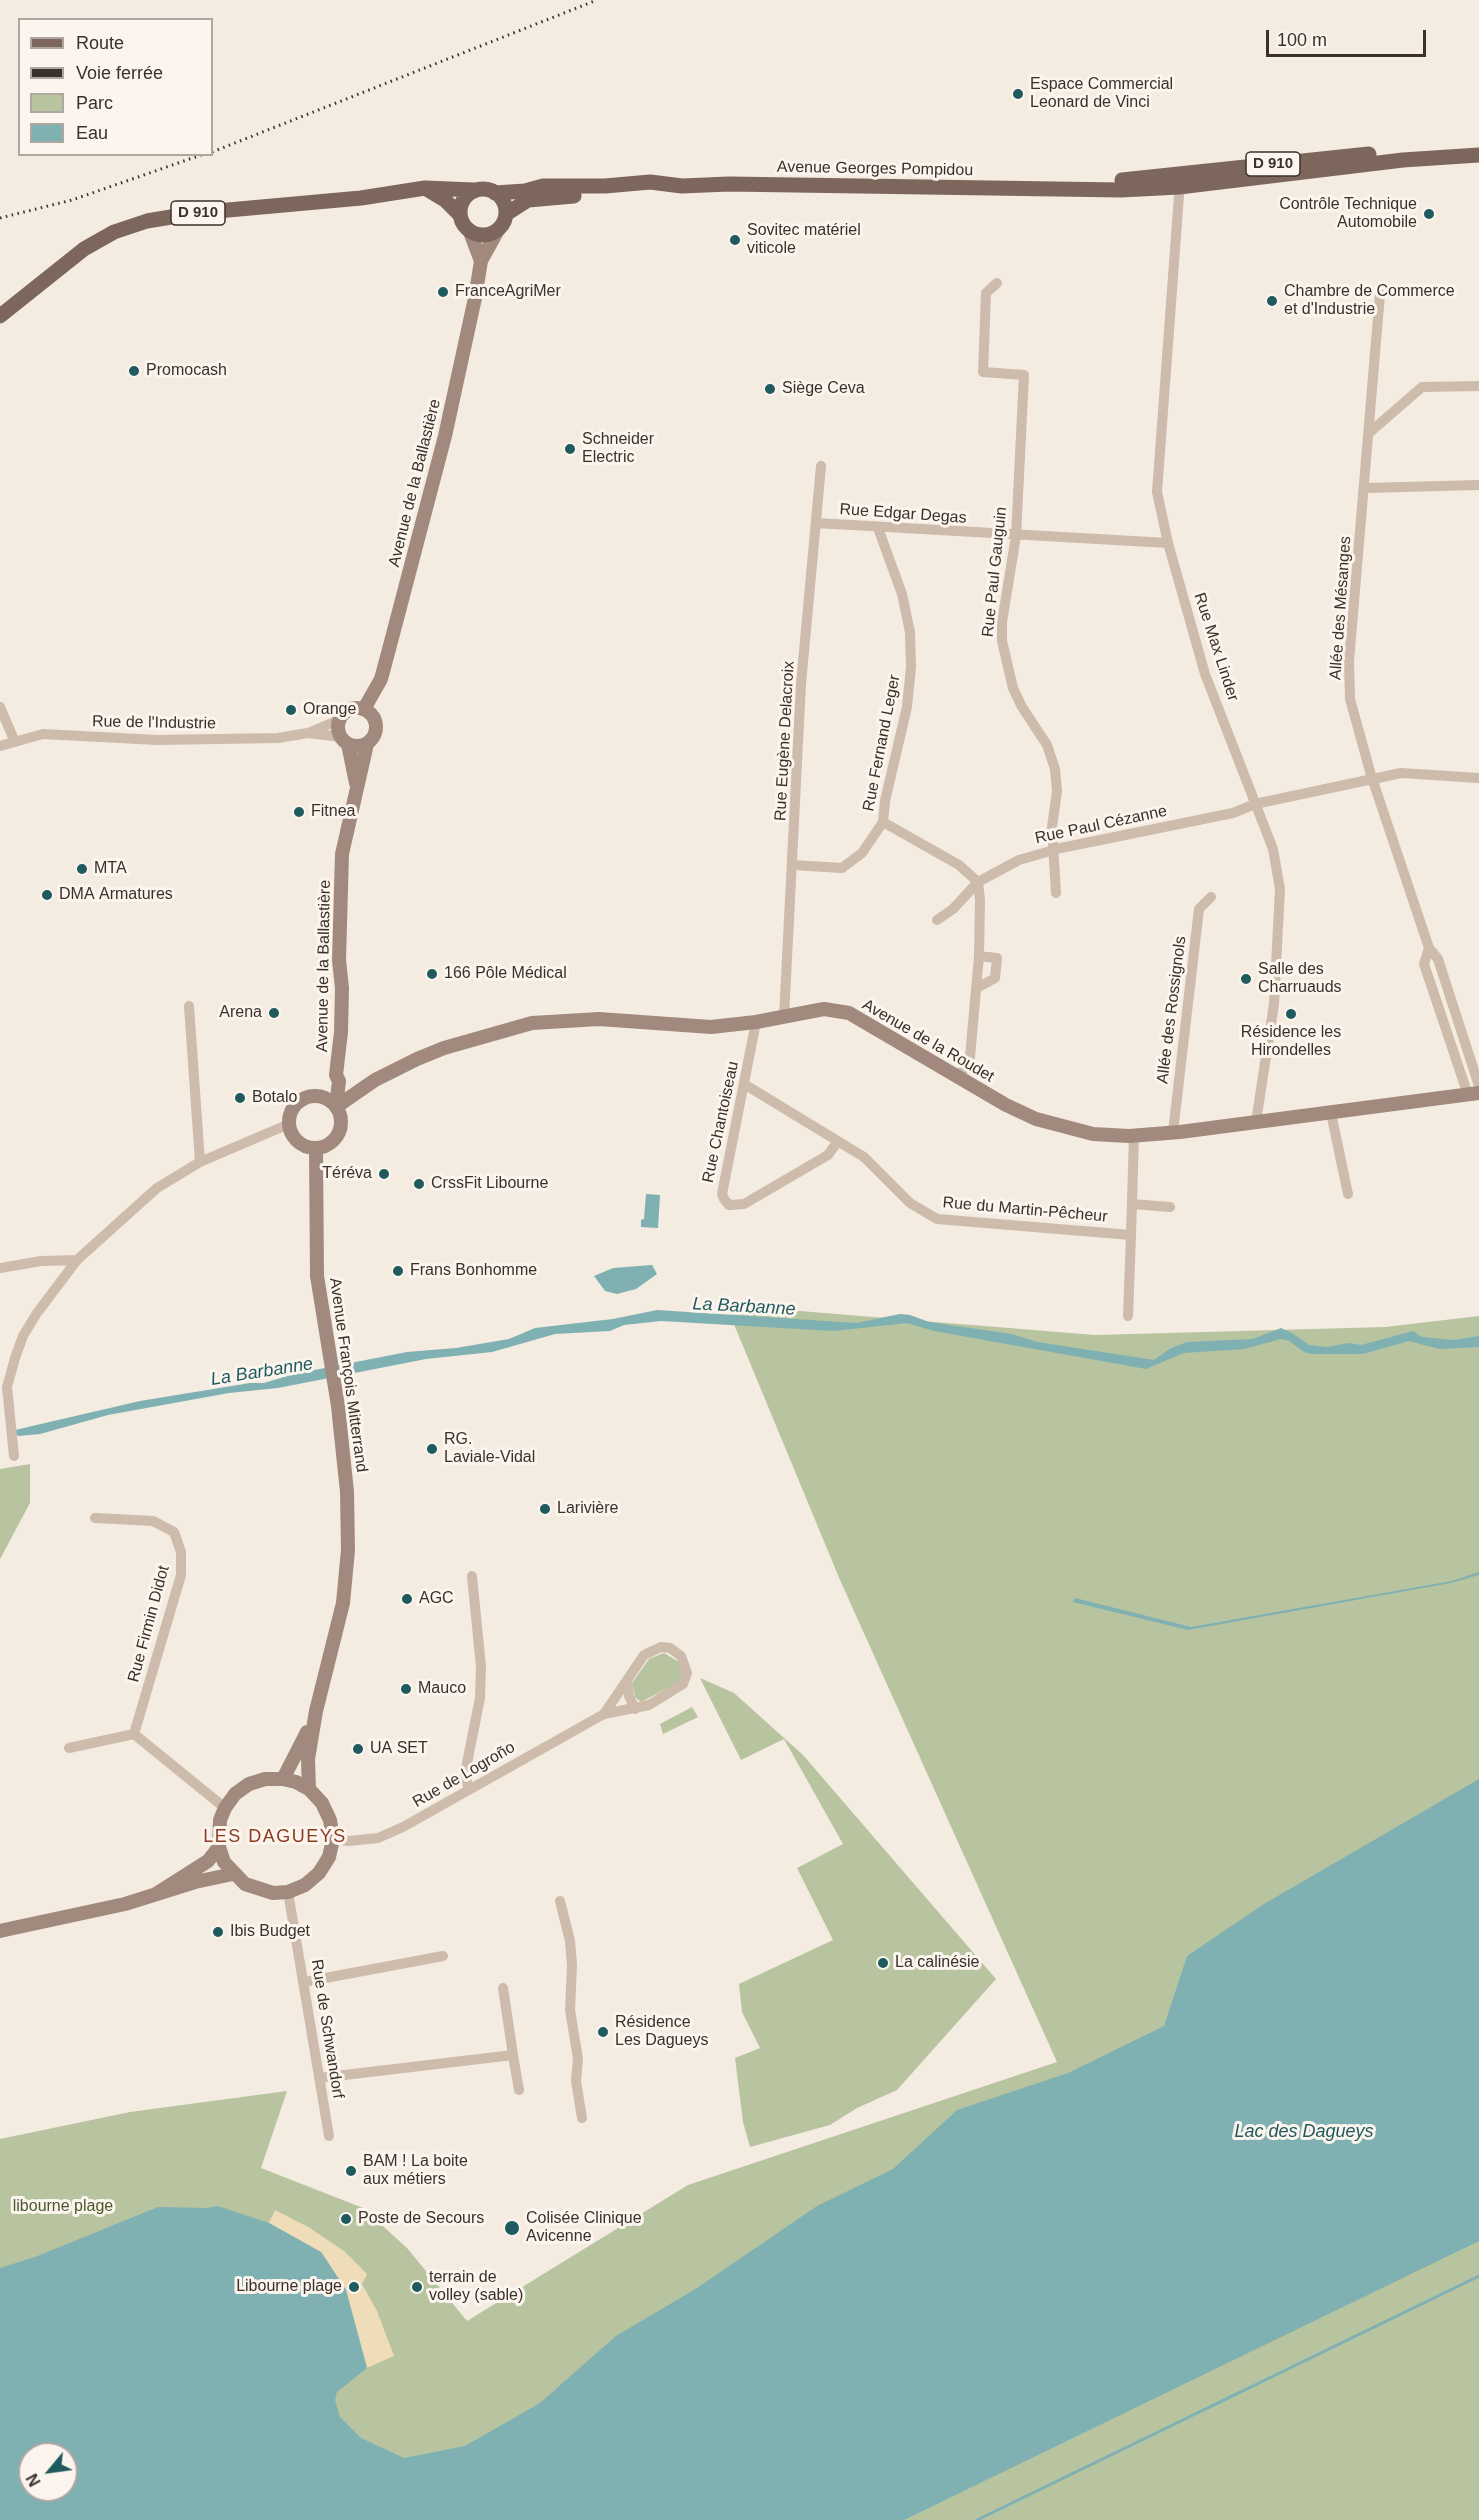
<!DOCTYPE html>
<html>
<head>
<meta charset="utf-8">
<style>
  body { margin:0 }
  #map { position:relative; width:1479px; height:2520px; overflow:hidden; background:#f4ebe1; font-family:Arial,sans-serif }
  canvas { display:block }
  .legend { position:absolute; left:18px; top:18px; width:195px; height:138px; box-sizing:border-box; background:#fbf5ee; border:2px solid #aea6a0; margin:0; padding:8px 10px; list-style:none; font-size:18px; color:#3b302b }
  .legend li { display:flex; align-items:center; gap:12px; height:30px }
  .legend b { width:30px; border:2px solid #aea6a0 }
  .north { position:absolute; left:18px; top:2442px; width:60px; height:60px; box-sizing:border-box; background:#fbf5ee; border:2px solid #aea6a0; border-radius:50%; rotate:241deg; font-size:16px; font-weight:700; line-height:24px; text-align:center; color:#3b302b }
  .north::after { content:''; display:block; margin:auto; width:21px; height:27px; background:#1f5a5e; clip-path:polygon(50% 0,100% 100%,50% 72%,0 100%) }
  .scale { position:absolute; left:1266px; top:30px; width:160px; height:27px; box-sizing:border-box; border:3px solid #3b302b; border-top:0; padding-left:8px; font-size:18px; line-height:21px; white-space:nowrap; color:#3b302b; -webkit-text-stroke:4px #fbf5ee; paint-order:stroke }
</style>
</head>
<body>
<div id="map">
<canvas width="1479" height="2520"></canvas>
<ul class="legend">
<li><b style="height:8px;background:#7d675c"></b>Route</li>
<li><b style="height:8px;background:#3b302b"></b>Voie ferrée</li>
<li><b style="height:16px;background:#b8c4a0"></b>Parc</li>
<li><b style="height:16px;background:#7fb0b2"></b>Eau</li>
</ul>
<div class="north">N</div>
<div class="scale">100 m</div>
</div>
<script>
const g = document.querySelector('canvas').getContext('2d');
g.lineJoin = 'round';
function fillPath(path, color) {
  g.fillStyle = color;
  g.fill(path, 'evenodd');
}
function poly(rows) {
  const path = new Path2D();
  for (const r of rows) {
    if (r.length === 3) {
      path.moveTo(r[0] + r[2], r[1]);
      path.arc(r[0], r[1], r[2], 0, 2 * Math.PI);
      continue;
    }
    path.moveTo(r[0], r[1]);
    for (let i = 2; i < r.length; i += 2) path.lineTo(r[i], r[i + 1]);
  }
  return path;
}
function trace(path, color, width, dash) {
  g.strokeStyle = color;
  g.lineWidth = width;
  g.lineCap = dash ? 'butt' : 'round';
  g.setLineDash(dash || []);
  g.stroke(path);
}
function drawText(font, color, halo, rows, align = 'center') {
  g.font = font + ' Arial,sans-serif';
  g.lineWidth = 6;
  g.setLineDash([]);
  g.textBaseline = 'middle';
  g.strokeStyle = halo;
  g.fillStyle = color;
  for (const [text, x, y, turn = 0] of rows) {
    g.save();
    g.translate(x, y);
    g.rotate((+turn || 0) * Math.PI / 180);
    g.textAlign = isNaN(turn) ? turn : align;
    if (halo) g.strokeText(text, 0, 0);
    g.fillText(text, 0, 0);
    g.restore();
  }
}
fillPath(poly([
  [726,1305,1095,1335,1385,1327,1479,1316,1479,2520,0,2520,0,2139,130,2112,287,2091,261,2168,363,2208,407,2248,467,2321,688,2185,1057,2062,840,1580],
  [30,2454,66,2454,66,2490,30,2490],
  [30,1464,30,1503,0,1559,0,1469],
  [664,1653,681,1663,684,1673,681,1681,641,1702,635,1697,632,1683,649,1659],
  [700,1678,734,1693,803,1755,996,1979,897,2090,857,2108,830,2125,750,2147,743,2122,735,2058,760,2048,742,2012,739,1984,833,1940,797,1868,843,1844,784,1739,741,1760],
  [692,1707,698,1717,663,1734,660,1724]
]), '#b8c4a0');
fillPath(poly([
  [275,2210,310,2228,344,2251,367,2274,362,2284,377,2311,394,2356,367,2368,346,2290,322,2253,269,2223]
]), '#efdcb8');
fillPath(poly([
  [646,1194,660,1195,658,1228,641,1227,641,1220,644,1219],
  [652,1265,657,1274,636,1289,617,1294,605,1291,594,1276,613,1268],
  [657,1310,856,1323,900,1314,910,1315,929,1322,1012,1334,1037,1342,1154,1360,1171,1348,1187,1342,1253,1339,1281,1328,1292,1333,1309,1345,1327,1347,1349,1343,1361,1345,1413,1331,1422,1337,1453,1340,1479,1336,1479,1347,1439,1349,1409,1341,1363,1354,1312,1354,1304,1352,1289,1341,1281,1339,1244,1349,1184,1353,1146,1369,934,1331,907,1323,834,1331,661,1321,624,1325,610,1331,555,1334,492,1352,426,1359,278,1388,229,1393,108,1415,40,1434,19,1436,14,1434,15,1430,140,1401,250,1383,264,1383,294,1374,407,1352,456,1348,509,1339,535,1328,613,1319],
  [1479,1572,1479,1575,1451,1583,1188,1630,1073,1602,1075,1598,1191,1627,1452,1581],
  [1479,1779,1479,2241,904,2520,0,2520,0,2268,35,2257,158,2207,207,2208,218,2206,269,2223,321,2252,346,2290,367,2368,337,2392,335,2400,340,2417,361,2438,404,2458,465,2446,540,2403,616,2336,697,2288,817,2206,893,2169,957,2110,1068,2073,1164,2026,1187,1956,1264,1904],
  [30,2454,66,2454,66,2490,30,2490]
]), '#7fb0b2');
trace(poly([
  [977,2520,1479,2276]
]), '#7fb0b2', 3);
trace(poly([
  [1180,182,1157,492,1168,543,1205,674,1273,849,1280,889,1274,1004,1256,1122],
  [997,283,986,293,983,372,1024,375,1016,536,1002,622,1002,641,1013,688,1022,707,1047,745,1055,769,1057,791,1052,827,1056,893],
  [1380,294,1349,661,1350,699,1371,775,1429,948,1438,959,1479,1086],
  [1369,433,1422,387,1479,386],
  [1365,488,1479,485],
  [816,523,1168,543],
  [0,707,15,742],
  [308,733,341,737],
  [0,746,43,734,157,740,278,738,308,733,339,720],
  [883,822,959,865,978,882,980,900,979,956,970,1057,958,1079],
  [793,865,842,868,862,853,883,822,885,801,907,707,911,667,910,632,902,594,878,528],
  [937,920,953,909,978,882,1019,860,1061,848,1233,813,1255,804,1401,773,1479,778],
  [1429,948,1424,964,1468,1095],
  [977,988,995,978,997,958,979,956],
  [189,1006,200,1162],
  [784,1017,801,684,821,466],
  [756,1022,722,1194,724,1199,729,1205,744,1204,828,1155,838,1141],
  [744,1084,864,1157,910,1203,937,1219,1131,1235,1134,1136],
  [1331,1113,1348,1194],
  [1173,1132,1199,909,1211,897],
  [1132,1204,1170,1207],
  [0,1268,41,1261,77,1260],
  [1128,1316,1131,1235],
  [14,1456,7,1387,15,1358,23,1336,37,1313,77,1260,157,1188,200,1162,289,1124],
  [95,1518,153,1521,174,1532,181,1552,181,1575,134,1734,225,1808],
  [627,1681,629,1696,635,1709],
  [69,1748,134,1734],
  [469,1790,465,1773,480,1698,481,1667,472,1576],
  [333,1839,349,1841,378,1838,403,1827,604,1714,649,1705,683,1684,687,1673,681,1656,670,1648,661,1647,644,1655,604,1714],
  [288,1892,329,2136],
  [560,1901,570,1941,572,1965,570,2010,578,2059,576,2081,582,2118],
  [304,1982,443,1956],
  [513,2055,519,2090],
  [319,2078,513,2055,503,1988]
]), '#cdbbac', 10);
trace(poly([
  [470,232,481,261],
  [357,727,19],
  [364,709,381,679,388,653,445,436,475,298,481,261,498,230],
  [348,744,356,783],
  [315,1122,26],
  [336,1107,375,1080,417,1059,444,1048,532,1023,599,1019,711,1027,756,1022,824,1009,849,1013,1006,1105,1036,1119,1093,1134,1129,1136,1180,1132,1479,1093],
  [336,1107,339,1081,336,1075,341,1032,342,988,339,960,342,854,367,744],
  [283,1779,307,1732],
  [309,1789,308,1759,316,1711,343,1603,348,1550,347,1492,338,1406,317,1276,316,1148],
  [156,1894,208,1861,219,1847,220,1820,225,1808,235,1794,249,1784,265,1779,283,1779,296,1782,309,1789,322,1803,330,1820,333,1839,329,1857,319,1873,305,1885,288,1892,273,1893,245,1884,224,1862,219,1847],
  [0,1931,125,1904,195,1882,233,1874]
]), '#a18a7d', 14);
trace(poly([
  [1122,180,1369,154],
  [425,188,445,200,459,214],
  [483,212,23],
  [495,193,525,191,543,186,605,186,650,182,682,186,729,184,1121,190,1179,187,1403,160,1479,155],
  [506,214,528,200,574,196],
  [0,316,84,249,114,232,147,221,195,213,361,198,425,188,474,190]
]), '#7d675c', 15);
trace(poly([
  [212,152,597,0],
  [0,218,72,200,204,154]
]), '#3b302b', 3, [1.5, 4.5]);
for (const [x, y, r, color] of [
  [1018,94,6,"#1f5a5e"],
  [1429,214,6,"#1f5a5e"],
  [735,240,6,"#1f5a5e"],
  [443,292,6,"#1f5a5e"],
  [1272,301,6,"#1f5a5e"],
  [134,371,6,"#1f5a5e"],
  [770,389,6,"#1f5a5e"],
  [570,449,6,"#1f5a5e"],
  [291,710,6,"#1f5a5e"],
  [299,812,6,"#1f5a5e"],
  [82,869,6,"#1f5a5e"],
  [47,895,6,"#1f5a5e"],
  [432,974,6,"#1f5a5e"],
  [1246,979,6,"#1f5a5e"],
  [274,1013,6,"#1f5a5e"],
  [1291,1014,6,"#1f5a5e"],
  [240,1098,6,"#1f5a5e"],
  [384,1174,6,"#1f5a5e"],
  [419,1184,6,"#1f5a5e"],
  [398,1271,6,"#1f5a5e"],
  [432,1449,6,"#1f5a5e"],
  [545,1509,6,"#1f5a5e"],
  [407,1599,6,"#1f5a5e"],
  [406,1689,6,"#1f5a5e"],
  [358,1749,6,"#1f5a5e"],
  [218,1932,6,"#1f5a5e"],
  [883,1963,6,"#1f5a5e"],
  [603,2032,6,"#1f5a5e"],
  [351,2171,6,"#1f5a5e"],
  [346,2219,6,"#1f5a5e"],
  [512,2228,8,"#1f5a5e"],
  [354,2287,6,"#1f5a5e"],
  [417,2287,6,"#1f5a5e"]
]) {
  const dot = new Path2D();
  dot.arc(x, y, r, 0, 2 * Math.PI);
  g.fillStyle = color;
  g.fill(dot);
  trace(dot, '#fbf5ee', 2);
}
for (const [x, y, w] of [
  [1273,164,54],
  [198,213,54]
]) {
  const box = new Path2D();
  box.roundRect(x - w / 2, y - 12, w, 24, 4.5);
  g.fillStyle = '#fbf5ee';
  g.fill(box);
  trace(box, '#3b302b', 1.5);
}
drawText('bold 15px', '#3b302b', null, [
  ["D 910",1273,164],
  ["D 910",198,213]
]);
drawText('16px', '#3b302b', '#fbf5ee', [
  ["Espace Commercial",1030,85],
  ["Leonard de Vinci",1030,103],
  ["Contrôle Technique",1417,205,"right"],
  ["Automobile",1417,223,"right"],
  ["Sovitec matériel",747,231],
  ["viticole",747,249],
  ["FranceAgriMer",455,292],
  ["Chambre de Commerce",1284,292],
  ["et d'Industrie",1284,310],
  ["Promocash",146,371],
  ["Siège Ceva",782,389],
  ["Schneider",582,440],
  ["Electric",582,458],
  ["Orange",303,710],
  ["Fitnea",311,812],
  ["MTA",94,869],
  ["DMA Armatures",59,895],
  ["Salle des",1258,970],
  ["Charruauds",1258,988],
  ["166 Pôle Médical",444,974],
  ["Arena",262,1013,"right"],
  ["Résidence les",1291,1033,"center"],
  ["Hirondelles",1291,1051,"center"],
  ["Botalo",252,1098],
  ["Téréva",372,1174,"right"],
  ["CrssFit Libourne",431,1184],
  ["Frans Bonhomme",410,1271],
  ["RG.",444,1440],
  ["Laviale-Vidal",444,1458],
  ["Larivière",557,1509],
  ["AGC",419,1599],
  ["Mauco",418,1689],
  ["UA SET",370,1749],
  ["Ibis Budget",230,1932],
  ["La calinésie",895,1963],
  ["Résidence",615,2023],
  ["Les Dagueys",615,2041],
  ["BAM ! La boite",363,2162],
  ["aux métiers",363,2180],
  ["Poste de Secours",358,2219],
  ["Colisée Clinique",526,2219],
  ["Avicenne",526,2237],
  ["terrain de",429,2278],
  ["volley (sable)",429,2296],
  ["Libourne plage",342,2287,"right"]
], 'left');
drawText('16px', '#3b302b', '#fbf5ee', [
  ["Avenue Georges Pompidou",875,169,1],
  ["Avenue de la Ballastière",415,483,-76],
  ["Rue Edgar Degas",903,514,4],
  ["Rue Paul Gauguin",995,572,-84],
  ["Allée des Mésanges",1341,608,-86],
  ["Rue Max Linder",1216,647,72],
  ["Rue de l'Industrie",154,723,1],
  ["Rue Eugène Delacroix",785,741,-87],
  ["Rue Fernand Leger",882,743,-79],
  ["Rue Paul Cézanne",1101,825,-12],
  ["Avenue de la Ballastière",324,966,-89],
  ["Allée des Rossignols",1172,1010,-83],
  ["Avenue de la Roudet",928,1041,30],
  ["Rue Chantoiseau",721,1122,-78],
  ["Rue du Martin-Pêcheur",1025,1210,5],
  ["Avenue François Mitterrand",348,1375,82],
  ["Rue Firmin Didot",149,1624,-75],
  ["Rue de Logroño",464,1775,-30],
  ["Rue de Schwandorf",327,2029,81]
]);
drawText('16px', '#4a5a2e', '#fbf5ee', [
  ["libourne plage",63,2207]
]);
drawText('italic 18px', '#1f5a5e', '#fbf5ee', [
  ["La Barbanne",744,1307,3],
  ["La Barbanne",262,1372,-9],
  ["Lac des Dagueys",1304,2132]
]);
g.letterSpacing = '1.5px';
drawText('18px', '#8c3b22', '#fbf5ee', [
  ["LES DAGUEYS",275,1837]
]);
g.letterSpacing = '0px';
</script>
</body>
</html>
